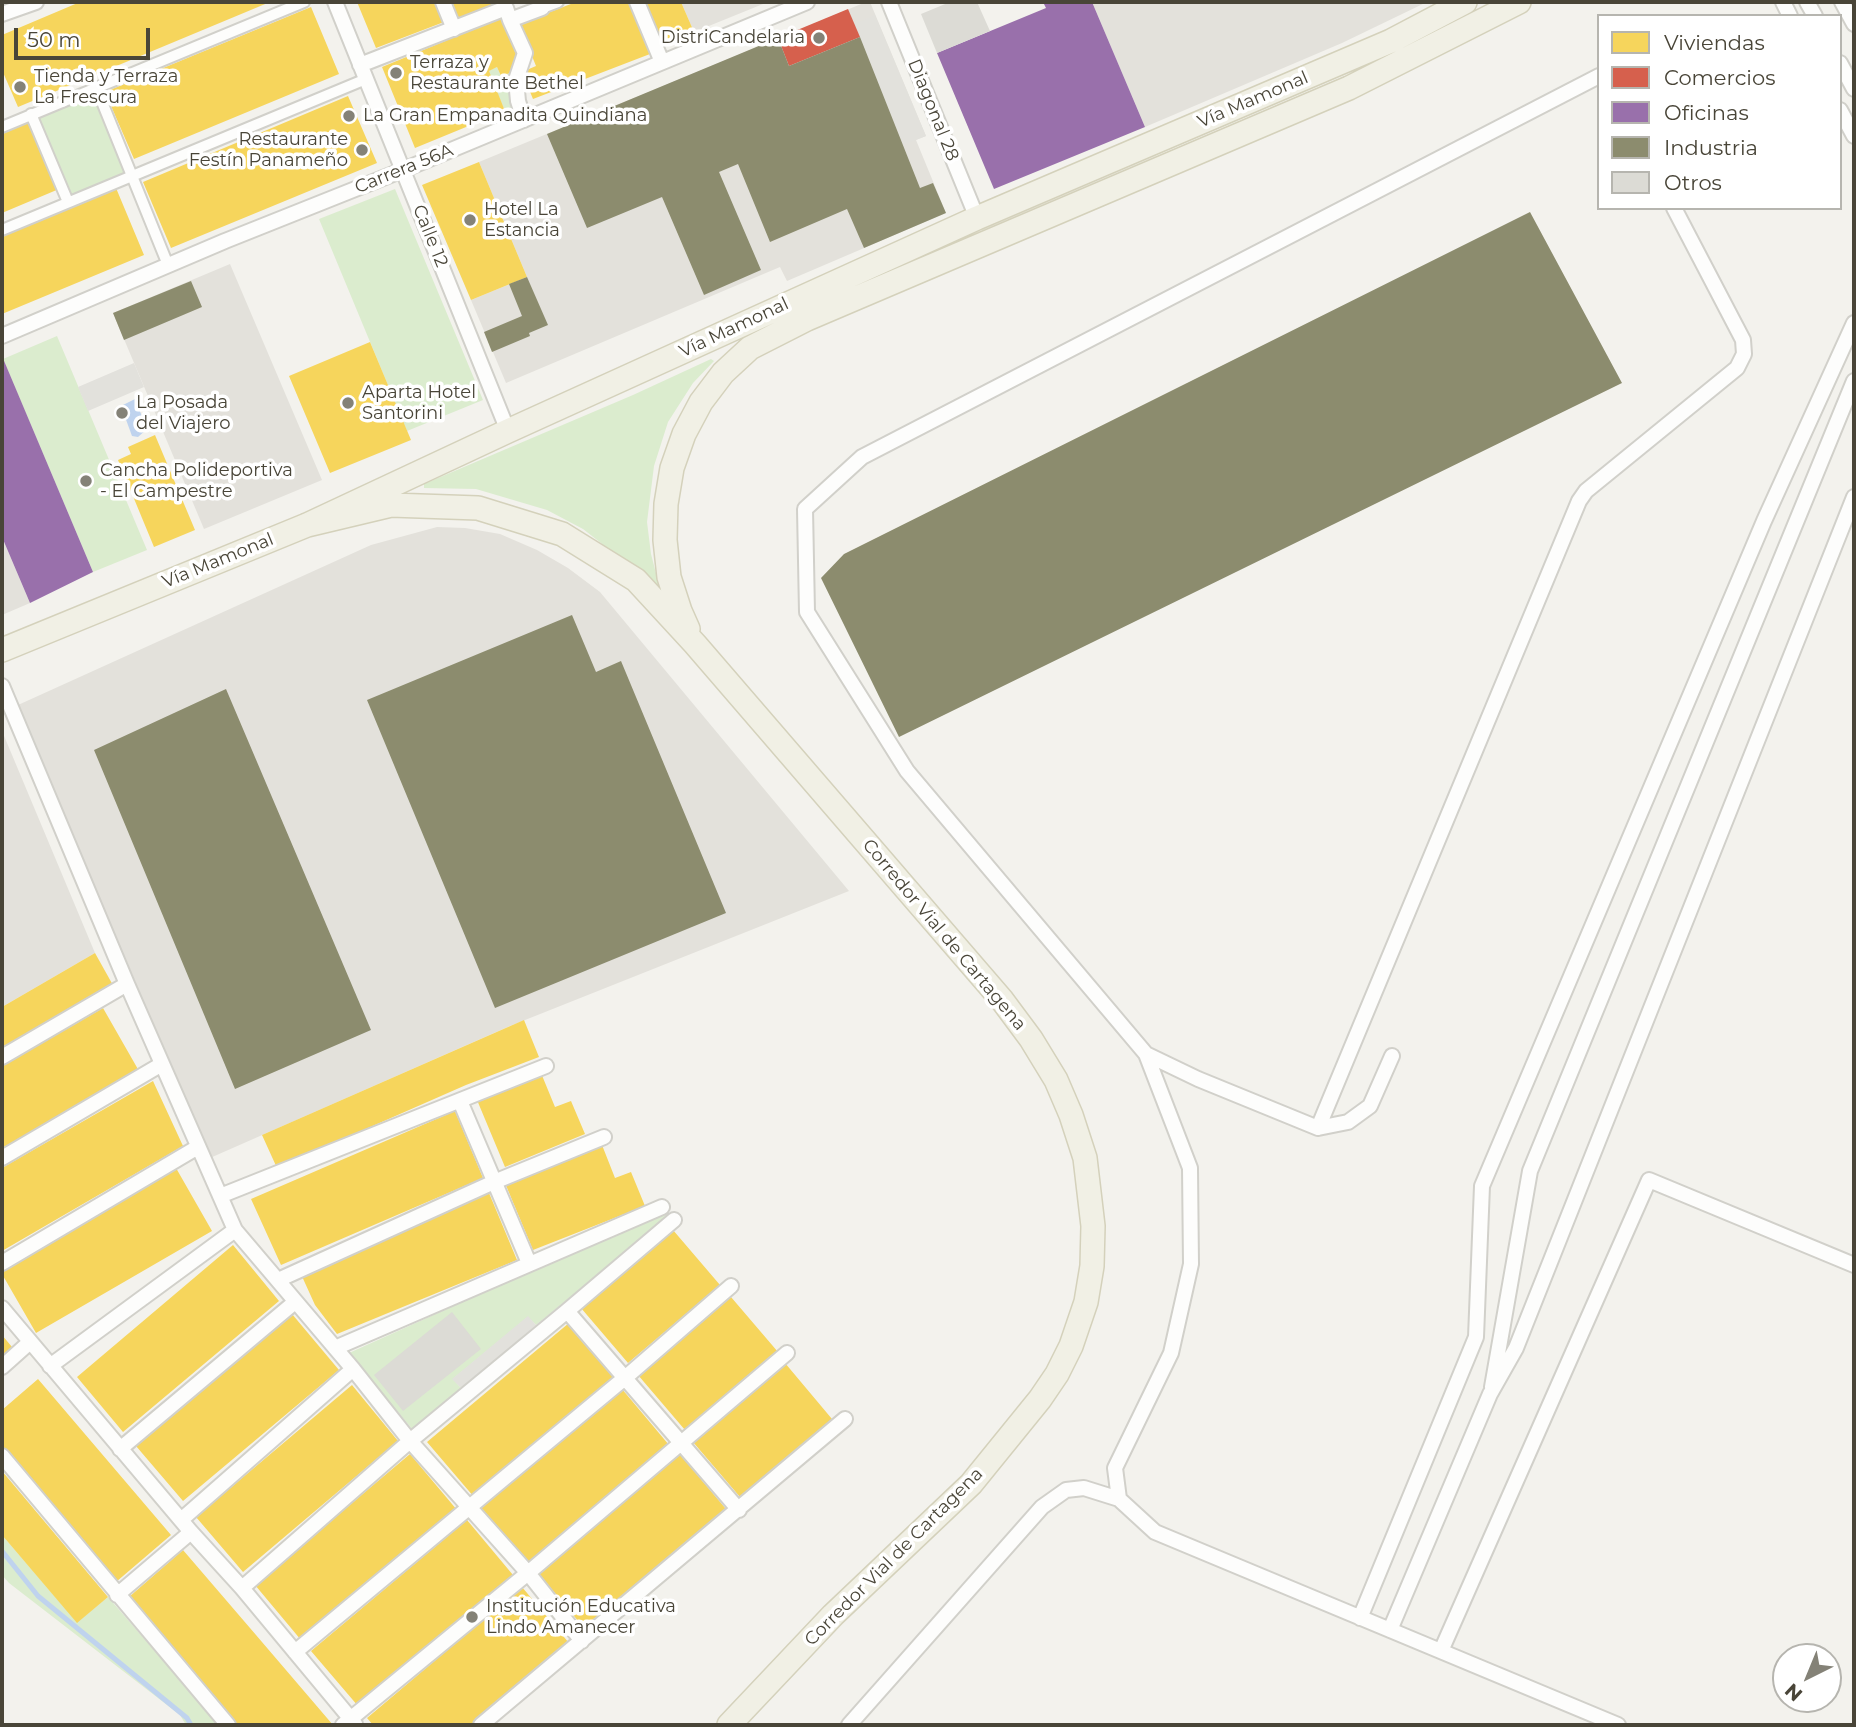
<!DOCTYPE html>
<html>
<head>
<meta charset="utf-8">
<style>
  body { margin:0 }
  #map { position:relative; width:1856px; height:1727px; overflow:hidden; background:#f3f2ed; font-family:Montserrat,sans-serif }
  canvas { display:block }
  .frame { position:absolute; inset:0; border:4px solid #494538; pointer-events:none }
  .legend { position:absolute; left:1597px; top:14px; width:245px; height:196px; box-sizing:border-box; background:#fff; border:2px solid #b6b5af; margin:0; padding:9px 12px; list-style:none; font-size:21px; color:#494538 }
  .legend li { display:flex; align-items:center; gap:14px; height:35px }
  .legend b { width:35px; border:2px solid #b6b5af }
  .north { position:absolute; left:1772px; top:1643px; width:70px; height:70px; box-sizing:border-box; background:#fff; border:2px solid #b6b5af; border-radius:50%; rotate:223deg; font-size:19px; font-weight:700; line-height:28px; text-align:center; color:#494538 }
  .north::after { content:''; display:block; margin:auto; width:24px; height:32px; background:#848277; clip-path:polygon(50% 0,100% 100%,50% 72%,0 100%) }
  .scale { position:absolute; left:14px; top:28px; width:136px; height:32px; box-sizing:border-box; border:4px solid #494538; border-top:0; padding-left:9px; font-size:21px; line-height:24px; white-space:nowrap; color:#494538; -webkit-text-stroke:5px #fff; paint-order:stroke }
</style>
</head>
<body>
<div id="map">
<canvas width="1856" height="1727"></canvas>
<div class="frame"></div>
<ul class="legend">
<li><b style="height:19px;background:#f6d55c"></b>Viviendas</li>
<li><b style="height:19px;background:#d6604d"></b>Comercios</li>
<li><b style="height:19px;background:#9970ab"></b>Oficinas</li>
<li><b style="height:19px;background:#8c8c6e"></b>Industria</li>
<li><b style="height:19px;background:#dcdbd5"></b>Otros</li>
</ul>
<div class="north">N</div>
<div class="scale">50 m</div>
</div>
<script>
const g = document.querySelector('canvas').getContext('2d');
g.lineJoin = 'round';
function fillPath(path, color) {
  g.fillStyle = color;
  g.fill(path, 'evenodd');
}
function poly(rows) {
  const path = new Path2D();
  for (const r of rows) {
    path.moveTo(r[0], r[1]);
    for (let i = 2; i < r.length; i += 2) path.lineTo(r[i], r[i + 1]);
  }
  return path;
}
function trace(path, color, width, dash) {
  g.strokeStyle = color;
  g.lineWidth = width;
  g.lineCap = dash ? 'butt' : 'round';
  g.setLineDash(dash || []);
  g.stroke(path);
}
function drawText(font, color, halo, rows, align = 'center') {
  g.font = font + ' Montserrat,sans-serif';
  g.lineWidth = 7;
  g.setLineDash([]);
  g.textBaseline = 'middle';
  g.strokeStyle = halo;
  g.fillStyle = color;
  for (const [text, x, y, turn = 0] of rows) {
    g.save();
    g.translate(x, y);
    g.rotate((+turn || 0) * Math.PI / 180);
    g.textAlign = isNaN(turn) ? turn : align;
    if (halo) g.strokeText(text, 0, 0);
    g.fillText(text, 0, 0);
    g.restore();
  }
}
fillPath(poly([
  [681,2,768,2,694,32],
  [866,2,870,2,926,136,916,140,946,213,787,281,780,267,506,383,471,300,527,277,479,162],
  [1092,2,1427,2,1342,43,1145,127],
  [230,264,322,480,204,529,113,313],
  [437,527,465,528,500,534,537,550,568,568,600,592,849,891,510,1026,210,1158,18,705,371,545],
  [2,537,30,603,2,615],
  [2,731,95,953,2,1007]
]), '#e3e1db');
fillPath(poly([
  [497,67,501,76,510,73,514,108,505,111,488,71],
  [90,88,127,172,63,199,27,115],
  [395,189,483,400,407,431,319,219],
  [57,336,147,550,93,572,3,359],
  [711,359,714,361,693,383,668,422,654,466,647,522,651,554,660,589,583,529,547,510,476,489,424,488,424,484,633,395],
  [665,1211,670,1216,536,1325,528,1317,453,1379,462,1389,412,1429,349,1353],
  [2,1535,77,1622,108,1597,219,1725,186,1725,180,1715,9,1583,2,1575]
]), '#dbecce');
fillPath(poly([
  [875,15,926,136,903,145,854,24],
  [134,363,144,387,88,411,78,387],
  [528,1316,536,1325,462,1389,452,1379]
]), '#e2e1dc');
fillPath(poly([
  [135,399,147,429,138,437,132,436,121,406]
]), '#bfd3ee');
fillPath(poly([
  [80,2,270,2,18,107,2,70,2,35],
  [357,2,436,2,444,22,376,48],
  [452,2,498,2,458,18],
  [576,2,629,2,650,54,533,99,522,72,536,66,519,24],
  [644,2,681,2,694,32,662,46],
  [311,7,339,74,134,159,105,92],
  [501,18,516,54,510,73,501,76,497,67,489,71,505,111,415,148,382,67],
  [348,96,377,163,171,248,143,182],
  [30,122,59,189,2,213,2,134],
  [479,162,527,277,471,300,422,185],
  [116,188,144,255,2,314,2,235],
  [370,342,411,440,330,473,289,376],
  [155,435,195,530,154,547,118,460,131,454,128,447],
  [95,953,114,987,2,1050,2,1007],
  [103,1008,139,1071,2,1149,2,1066],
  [524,1020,539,1057,466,1085,277,1168,262,1135],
  [541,1073,555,1107,571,1101,585,1134,505,1167,477,1100],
  [153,1081,183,1146,2,1251,2,1168],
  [455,1111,483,1178,281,1265,251,1199],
  [602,1145,615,1178,631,1172,645,1206,533,1250,505,1183],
  [176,1168,212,1231,36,1333,2,1274,2,1270],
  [489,1193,517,1260,337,1334,315,1305,300,1272],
  [673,1230,720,1285,628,1363,581,1308],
  [233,1245,279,1301,123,1432,77,1377],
  [731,1297,778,1352,685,1430,638,1375],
  [292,1314,339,1370,183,1501,136,1446],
  [569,1323,615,1378,474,1497,427,1442],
  [2,1335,12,1347,2,1356],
  [785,1363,832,1419,740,1497,693,1442],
  [38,1379,171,1535,116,1582,2,1447,2,1410],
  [352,1385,398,1441,243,1572,196,1517],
  [622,1389,669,1445,527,1563,481,1508],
  [679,1453,726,1509,584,1628,538,1573],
  [410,1454,457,1510,301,1640,255,1585],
  [2,1471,108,1597,77,1623,2,1535],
  [467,1520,513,1575,358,1706,311,1651],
  [183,1550,256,1635,333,1725,238,1725,129,1597],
  [522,1587,569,1643,471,1725,373,1725,367,1718]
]), '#f6d55c');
fillPath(poly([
  [848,9,860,37,789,66,778,38]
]), '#d6604d');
fillPath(poly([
  [1043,2,1092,2,1145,127,994,189,937,53,1046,8],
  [2,356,93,572,30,603,2,537]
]), '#9970ab');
fillPath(poly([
  [860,37,920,188,933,183,946,213,864,248,847,209,770,242,738,164,719,172,761,270,704,295,662,197,587,228,547,134,778,38,789,66],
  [1530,212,1622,383,899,737,821,578,844,554],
  [527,277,548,325,529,333,530,336,492,352,484,332,522,316,509,284],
  [191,281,202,307,124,340,113,313],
  [572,615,596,672,621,661,726,913,495,1008,367,700],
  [226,689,371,1030,235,1089,94,750]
]), '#8c8c6e');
trace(poly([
  [2,1551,38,1596,187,1718,191,1725]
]), '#bfd3ee', 5);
fillPath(poly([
  [950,2,977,2,990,31,937,53,921,14],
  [452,1312,481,1349,403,1411,374,1375]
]), '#dcdbd5');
const pedestrian = poly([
  [542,8,558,2],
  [96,87,168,265],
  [31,114,68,202],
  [2,127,304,2],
  [2,230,366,79]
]);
const minor = poly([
  [335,2,508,431],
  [443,2,454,29],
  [637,2,662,62],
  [889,2,977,218],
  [1783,2,1790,16],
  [1807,2,1815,16],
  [1842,2,1854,24],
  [2,14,36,2],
  [510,20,525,53,516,80,518,101,524,120],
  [1840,63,1854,89],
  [360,65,506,8,510,20,542,8,540,2],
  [1840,110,1854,136],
  [2,336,225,241,403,170,807,2],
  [2,686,127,984,235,1230,353,1369,410,1441,528,1573,582,1641],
  [1146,1054,1190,1168,1191,1264,1171,1353,1115,1468,1119,1499,1155,1532,1618,1725],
  [1392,1056,1370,1106,1348,1122,1318,1128,1198,1079,1146,1054,907,771,807,612,805,509,862,457,1599,76],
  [2,1057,127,984],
  [460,1101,529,1263],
  [1318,1128,1579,501,1586,491,1737,368,1744,354,1743,340,1674,208],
  [2,1158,162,1064],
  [220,1196,546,1066],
  [2,1263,198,1147],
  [278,1280,494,1182,604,1137],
  [2,1308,191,1532,242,1588,355,1724],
  [567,1311,739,1510],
  [335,1348,662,1207],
  [50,1366,235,1230],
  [2,1367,30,1342],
  [1492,1387,1530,1171,1854,381],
  [120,1449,295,1302],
  [2,1456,228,1725],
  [181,1520,353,1369],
  [242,1588,410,1441,567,1311,674,1220],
  [117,1595,191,1532],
  [1360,1618,1476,1337,1482,1186,1764,521,1854,323],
  [1390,1630,1490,1394,1516,1348,1854,497],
  [1441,1651,1649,1180,1854,1265],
  [295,1652,626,1377,731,1286],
  [343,1725,528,1573,787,1353],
  [481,1725,845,1419],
  [849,1725,1042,1507,1066,1490,1084,1488,1119,1499]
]);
const primary = poly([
  [307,525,391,505,478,508,562,534,636,580,695,644,1002,1000,1031,1039,1056,1080,1071,1115,1085,1158,1093,1226,1092,1266,1086,1302,1071,1346,1057,1374,1040,1399,971,1484,833,1615,729,1725],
  [688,629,680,611,669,577,665,540,666,504,672,468,684,434,701,402,723,373,750,348,807,319,1349,88,1519,2],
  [2,650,307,525,508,431,977,218,1391,41,1465,2]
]);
trace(pedestrian, '#d1d0ca', 14);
trace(minor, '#d1d0ca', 18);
trace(primary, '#d4d1bb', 26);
trace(pedestrian, '#fdfdfc', 10);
trace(minor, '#fdfdfc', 14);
trace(primary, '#f1f0e5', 23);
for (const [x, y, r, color] of [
  [819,38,7,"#848277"],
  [396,73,7,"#848277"],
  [20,87,7,"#848277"],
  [349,116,7,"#848277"],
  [362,150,7,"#848277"],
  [470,220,7,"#848277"],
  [348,403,7,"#848277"],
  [122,413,7,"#848277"],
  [86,481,7,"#848277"],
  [472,1617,7,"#848277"]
]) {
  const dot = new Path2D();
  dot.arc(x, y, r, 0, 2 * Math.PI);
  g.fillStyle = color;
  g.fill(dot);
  trace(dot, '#fff', 2.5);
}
drawText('18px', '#494538', '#fff', [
  ["DistriCandelaria",805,38,"right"],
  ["Terraza y",410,63],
  ["Restaurante Bethel",410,84],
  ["Tienda y Terraza",34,77],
  ["La Frescura",34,98],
  ["La Gran Empanadita Quindiana",363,116],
  ["Restaurante",348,140,"right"],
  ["Festín Panameño",348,161,"right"],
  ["Hotel La",484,210],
  ["Estancia",484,231],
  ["Aparta Hotel",362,393],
  ["Santorini",362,414],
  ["La Posada",136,403],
  ["del Viajero",136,424],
  ["Cancha Polideportiva",100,471],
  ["- El Campestre",100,492],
  ["Institución Educativa",486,1607],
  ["Lindo Amanecer",486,1628]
], 'left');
drawText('18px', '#494538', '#fff', [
  ["Vía Mamonal",1253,100,-23],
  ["Diagonal 28",933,110,68],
  ["Carrera 56A",404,169,-22],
  ["Calle 12",430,236,68],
  ["Vía Mamonal",734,328,-25],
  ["Vía Mamonal",218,561,-22],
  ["Corredor Vial de Cartagena",944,935,50],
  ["Corredor Vial de Cartagena",894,1557,-45]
]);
</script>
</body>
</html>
